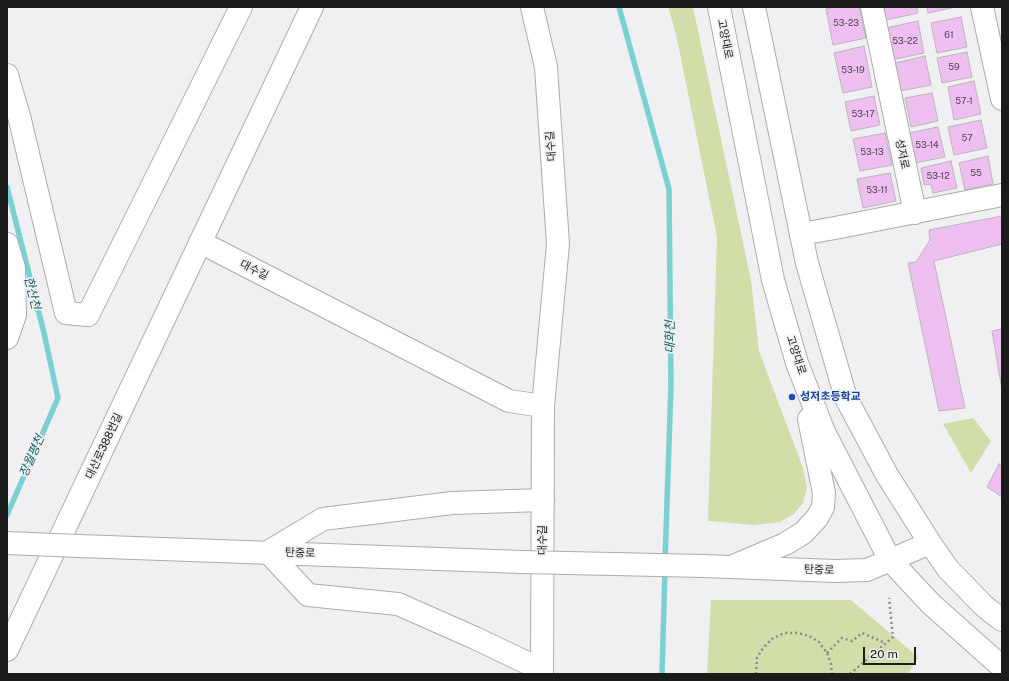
<!DOCTYPE html>
<html>
<head>
<meta charset="utf-8">
<style>
  body { margin:0 }
  #map { position:relative; width:1009px; height:681px; overflow:hidden; background:#f0f0f2; font-family:"Public Sans",sans-serif }
  canvas { display:block }
  .frame { position:absolute; inset:0; border:8px solid #1b1b1b; pointer-events:none }
  .scale { position:absolute; left:863px; top:647px; width:53px; height:18px; box-sizing:border-box; border:2px solid #1b1b1b; border-top:0; padding-left:5px; font-size:12px; line-height:14px; white-space:nowrap; color:#1b1b1b; -webkit-text-stroke:3px #f0f0f2; paint-order:stroke }
</style>
</head>
<body>
<div id="map">
<canvas width="1009" height="681"></canvas>
<div class="frame"></div>
<div class="scale">20 m</div>
</div>
<script>
const g = document.querySelector('canvas').getContext('2d');
g.lineJoin = 'round';
function fillPath(path, color) {
  g.fillStyle = color;
  g.fill(path, 'evenodd');
}
function poly(rows) {
  const path = new Path2D();
  for (const r of rows) {
    path.moveTo(r[0], r[1]);
    for (let i = 2; i < r.length; i += 2) path.lineTo(r[i], r[i + 1]);
  }
  return path;
}
function trace(path, color, width, dash) {
  g.strokeStyle = color;
  g.lineWidth = width;
  g.lineCap = dash ? 'butt' : 'round';
  g.setLineDash(dash || []);
  g.stroke(path);
}
function drawText(font, color, halo, rows, align = 'center') {
  g.font = font + ' "Public Sans","Noto Sans KR",sans-serif';
  g.lineWidth = 3.5;
  g.setLineDash([]);
  g.textBaseline = 'middle';
  g.strokeStyle = halo;
  g.fillStyle = color;
  for (const [text, x, y, turn = 0] of rows) {
    g.save();
    g.translate(x, y);
    g.rotate((+turn || 0) * Math.PI / 180);
    g.textAlign = isNaN(turn) ? turn : align;
    if (halo) g.strokeText(text, 0, 0);
    g.fillText(text, 0, 0);
    g.restore();
  }
}
fillPath(poly([
  [668,7,693,7,751,280,759,351,803,468,807,487,803,503,794,514,780,522,754,525,708,521,717,237,676,34],
  [973,418,991,441,971,473,943,424],
  [711,600,851,600,918,657,908,674,707,674]
]), '#d1deaa');
trace(poly([
  [619,7,669,189,671,385,665,562],
  [7,187,44,333,58,398,7,515],
  [662,674,665,570]
]), '#7bd0d1', 5.5);
const building = poly([
  [834,7,859,7,866,38,833,45,826,9,834,7],
  [884,7,917,7,918,13,886,20,884,7],
  [927,7,956,7,928,13,927,7],
  [961,17,967,47,937,53,931,23,961,17],
  [918,21,924,53,892,60,886,28,918,21],
  [864,46,872,87,843,93,834,53,864,46],
  [967,52,972,77,942,83,937,58,967,52],
  [925,56,931,85,900,91,895,63,925,56],
  [974,81,981,114,954,120,948,87,974,81],
  [932,93,938,121,911,127,905,98,932,93],
  [874,96,880,125,851,131,845,102,874,96],
  [981,120,987,148,954,155,948,127,981,120],
  [938,127,945,157,915,163,909,133,938,127],
  [885,133,892,165,860,171,853,139,885,133],
  [988,156,993,184,965,190,959,163,988,156],
  [951,161,957,188,933,193,931,184,924,185,921,168,951,161],
  [890,173,896,201,863,208,857,179,890,173],
  [1002,216,1002,244,934,261,965,408,939,411,908,263,916,262,930,240,929,230,1002,216],
  [1002,329,1002,390,992,331,1002,329],
  [999,464,1002,466,1002,497,987,487,999,464]
]);
fillPath(building, '#eebff0');
trace(building, '#b9b7b9', 1);
const minor = poly([
  [532,7,546,67,558,244,543,406,542,674],
  [872,7,915,213],
  [982,7,1002,99],
  [7,75,20,120,66,313,88,315,241,7],
  [801,234,835,228,1002,195],
  [200,242,509,401,543,406],
  [7,244,14,268,15,315,7,338],
  [7,650,312,7]
]);
const major = poly([
  [719,7,773,280,797,363,824,432,890,560,931,604,1002,667],
  [754,7,807,263,846,398,887,475,930,543,948,569,985,607,1002,620],
  [79,546,522,562],
  [704,566,835,571,867,570,930,543],
  [731,567,785,544,803,533,817,518,823,507,824,493,809,419],
  [542,670,475,638,398,604,308,595,268,552,323,519,452,503,543,500]
]);
trace(minor, '#acacae', 24);
trace(major, '#acacae', 24);
trace(poly([
  [827,653,842,638,852,641,862,633,885,643],
  [756,674,757,658,763,648,772,639,784,633,798,633,809,636,819,642,827,653,831,664,832,674],
  [850,674,893,637,889,598]
]), '#8a8a8b', 2.5, [2, 3]);
trace(minor, '#fff', 22);
trace(major, '#fff', 22);
const majorBridge = poly([
  [7,543,79,546],
  [522,562,704,566]
]);
trace(majorBridge, '#acacae', 24, []);
trace(majorBridge, '#fff', 22);
for (const [x, y, r, color] of [
  [792,397,4,"#1a4fb4"]
]) {
  const dot = new Path2D();
  dot.arc(x, y, r, 0, 2 * Math.PI);
  g.fillStyle = color;
  g.fill(dot);
  trace(dot, '#f0f0f2', 1.5);
}
drawText('9px', '#504450', null, [
  ["53-23",846,23],
  ["61",949,35],
  ["53-22",905,41],
  ["59",954,67],
  ["53-19",853,70],
  ["57-1",964,101],
  ["53-17",863,114],
  ["57",967,138],
  ["53-14",927,145],
  ["53-13",872,152],
  ["55",976,173],
  ["53-12",938,176],
  ["53-11",877,190]
]);
drawText('11px', '#1b1b1b', '#f0f0f2', [
  ["고양대로",725,39,79],
  ["대수길",551,146,-94],
  ["성저로",902,154,78],
  ["대수길",254,270,27],
  ["고양대로",796,355,72],
  ["대산로388번길",104,446,-65],
  ["대수길",543,540,-90],
  ["탄중로",300,553,2],
  ["탄중로",819,570,2]
]);
drawText('bold 11px', '#164399', '#f0f0f2', [
  ["성저초등학교",800,397]
], 'left');
drawText('italic 12px', '#115c5c', '#f0f0f2', [
  ["한산천",32,293,76],
  ["대화천",670,337,-90],
  ["장월평천",32,456,-66]
]);
</script>
</body>
</html>
